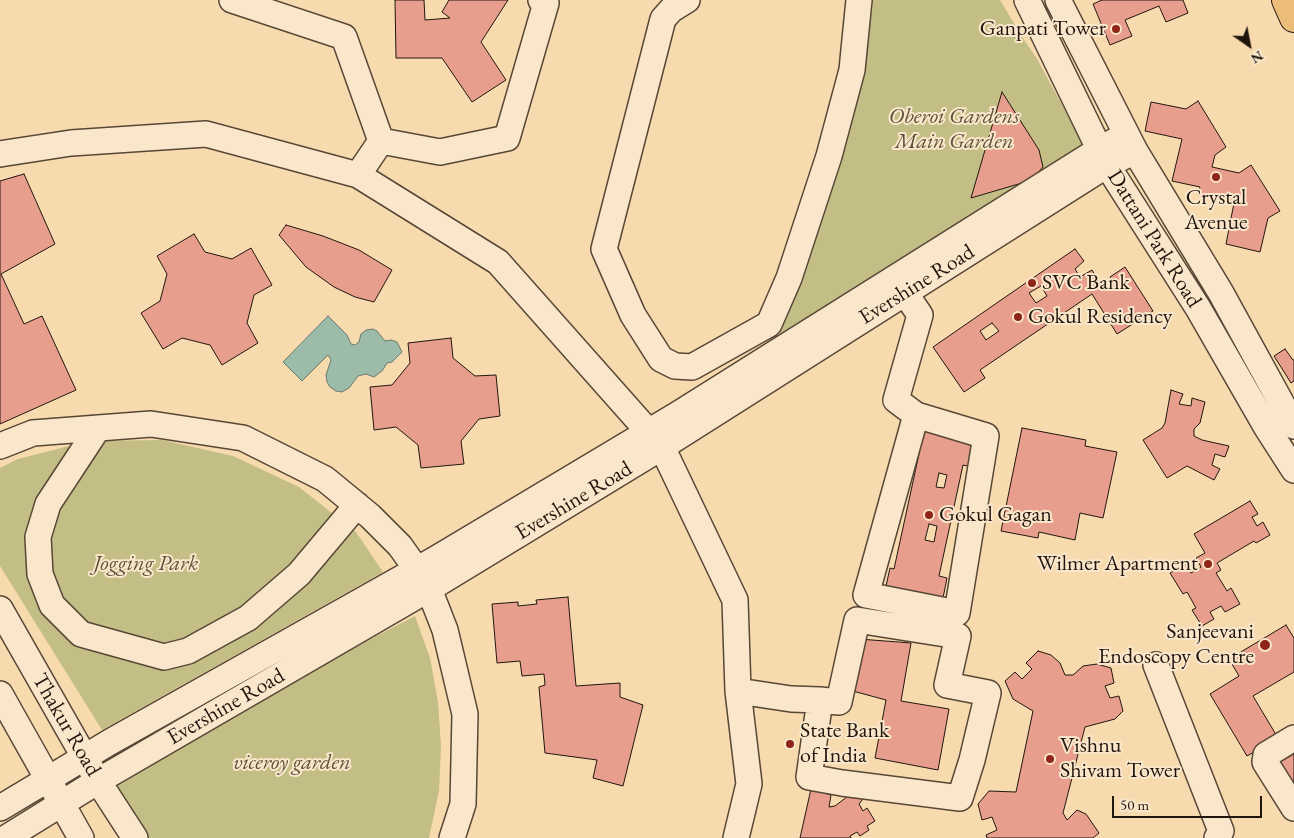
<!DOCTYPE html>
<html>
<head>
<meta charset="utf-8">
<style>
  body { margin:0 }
  #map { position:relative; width:1294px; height:838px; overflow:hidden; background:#f8daaf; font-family:"EB Garamond",serif }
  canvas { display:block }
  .north { position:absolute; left:1224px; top:20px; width:50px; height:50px; -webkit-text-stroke:4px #fae7cb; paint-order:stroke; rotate:147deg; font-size:14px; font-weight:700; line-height:20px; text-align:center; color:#21160e }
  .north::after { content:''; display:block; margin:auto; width:18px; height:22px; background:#21160e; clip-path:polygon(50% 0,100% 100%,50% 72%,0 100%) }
  .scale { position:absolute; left:1112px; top:796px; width:150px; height:22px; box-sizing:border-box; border:2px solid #21160e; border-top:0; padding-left:6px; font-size:15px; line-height:18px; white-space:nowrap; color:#21160e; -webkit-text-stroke:4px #fae7cb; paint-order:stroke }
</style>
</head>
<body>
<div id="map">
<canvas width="1294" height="838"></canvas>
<div class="north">N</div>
<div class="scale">50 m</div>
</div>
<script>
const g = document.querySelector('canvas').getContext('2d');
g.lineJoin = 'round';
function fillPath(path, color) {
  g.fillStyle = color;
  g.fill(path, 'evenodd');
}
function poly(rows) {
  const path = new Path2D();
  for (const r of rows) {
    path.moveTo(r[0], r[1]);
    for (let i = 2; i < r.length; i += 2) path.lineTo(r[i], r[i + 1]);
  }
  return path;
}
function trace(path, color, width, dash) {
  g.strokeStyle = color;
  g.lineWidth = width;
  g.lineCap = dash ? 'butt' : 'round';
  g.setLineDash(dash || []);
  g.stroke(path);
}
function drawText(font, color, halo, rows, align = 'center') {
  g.font = font + ' "EB Garamond",serif';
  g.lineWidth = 4;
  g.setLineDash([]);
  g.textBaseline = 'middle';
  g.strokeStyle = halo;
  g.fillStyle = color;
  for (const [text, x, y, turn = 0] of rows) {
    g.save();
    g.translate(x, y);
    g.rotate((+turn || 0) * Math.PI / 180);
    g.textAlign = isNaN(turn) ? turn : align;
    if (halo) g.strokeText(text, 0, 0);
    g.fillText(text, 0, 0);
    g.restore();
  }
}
fillPath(poly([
  [873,0,1000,0,1021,35,1037,59,1073,125,1083,139,1096,166,791,361,778,328,860,56,872,12],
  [162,440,233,456,299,487,356,532,383,572,102,730,0,566,0,468,18,459,89,441],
  [415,616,430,658,438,702,441,746,439,791,429,838,132,838,98,781]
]), '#c3be86');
const water = poly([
  [328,316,347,335,351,344,355,345,359,342,361,334,366,330,373,329,377,331,385,341,391,340,397,342,402,352,392,362,387,363,382,371,374,377,366,374,358,376,349,388,342,392,336,391,330,387,327,382,326,375,331,360,328,355,302,381,283,362,328,316]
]);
fillPath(water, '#9dbba9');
trace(water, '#6b796b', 1);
const building = poly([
  [395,0,424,0,425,20,450,18,442,12,449,0,508,0,481,42,506,80,472,102,442,58,396,58,395,0],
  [1102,0,1183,0,1188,13,1166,22,1159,6,1125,20,1132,36,1110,45,1093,4,1102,0],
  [1002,92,1039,150,1043,167,1032,180,971,198,1002,92],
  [1198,101,1226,147,1215,155,1212,167,1239,173,1251,165,1280,211,1268,218,1260,252,1226,244,1234,203,1198,195,1200,187,1172,181,1182,139,1145,131,1151,102,1186,109,1198,101],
  [24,174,55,244,1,274,24,324,42,316,76,390,0,424,0,181,24,174],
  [286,225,323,236,359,250,392,270,374,302,355,297,334,287,306,267,279,235,286,225],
  [194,234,205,252,232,259,251,248,272,285,254,295,247,323,258,343,222,365,210,345,182,338,163,349,141,313,160,301,167,274,157,256,194,234],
  [1075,249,1084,261,1075,269,1080,277,1092,270,1102,286,1112,280,1110,277,1125,267,1153,311,1117,334,1092,294,980,370,985,378,964,392,933,347,1075,249],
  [1041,286,1047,296,1036,303,1029,293,1041,286],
  [992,323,999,331,986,340,980,331,992,323],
  [451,338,453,358,475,376,496,375,500,416,479,419,461,441,464,464,421,468,418,445,396,427,374,430,370,387,392,385,410,363,408,343,451,338],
  [1285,349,1293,360,1294,360,1294,381,1291,383,1274,356,1285,349],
  [1171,390,1183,394,1179,404,1191,406,1192,398,1205,402,1200,423,1194,429,1194,436,1202,440,1229,446,1225,457,1215,454,1212,465,1220,469,1214,480,1187,466,1167,478,1143,440,1162,428,1165,423,1171,390],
  [1022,428,1086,440,1085,446,1117,452,1103,518,1080,513,1075,540,1039,532,1038,538,1001,531,1022,428],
  [920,430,977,442,972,467,963,465,939,576,947,578,943,598,886,586,890,568,894,569,919,454,915,454,920,430],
  [939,473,947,475,944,488,936,487,939,473],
  [929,524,937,526,934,542,925,540,929,524],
  [1250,501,1258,514,1252,517,1257,526,1263,522,1270,535,1256,543,1254,541,1217,563,1221,570,1216,573,1227,591,1231,588,1240,604,1225,612,1221,606,1210,612,1214,619,1202,626,1192,610,1196,608,1187,592,1183,594,1170,573,1186,564,1191,573,1201,567,1196,558,1205,553,1194,534,1250,501],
  [568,597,576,686,620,683,620,697,643,705,623,786,593,778,597,760,545,753,539,687,545,685,544,674,522,676,520,661,497,663,492,604,518,602,518,606,537,604,536,600,568,597],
  [1286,625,1294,638,1294,672,1253,696,1278,738,1247,756,1210,694,1239,676,1229,659,1286,625],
  [859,639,911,643,901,701,949,709,938,770,875,758,886,700,849,690,859,639],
  [1038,651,1051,655,1060,663,1065,675,1073,675,1083,666,1097,664,1111,668,1114,683,1105,686,1110,698,1119,696,1123,711,1115,719,1085,727,1063,813,1067,820,1077,810,1086,814,1099,833,1093,838,987,838,986,835,997,830,992,817,982,820,978,804,989,791,1016,792,1033,711,1013,699,1005,681,1015,672,1022,679,1032,669,1026,663,1038,651],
  [1294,746,1294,799,1270,761,1294,746],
  [811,789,831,795,829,807,835,806,856,790,863,799,859,804,863,811,867,808,875,821,867,826,869,830,860,836,857,832,850,836,851,838,800,838,811,789]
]);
fillPath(building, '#e89e8c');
trace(building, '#21160e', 1);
const minor = poly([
  [232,0,344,37,381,141],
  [687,0,671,10,663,19,604,249,633,315,661,359,675,366,692,367,769,324,789,278,829,156,852,70,859,0],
  [1027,0,1107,165,1198,308,1267,428,1294,470],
  [1058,0,1135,151,1221,293,1294,426],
  [381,141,440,152,507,138,546,3,541,0],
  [0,154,71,143,206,134,358,175,498,262,662,447,735,600,738,691,749,784,736,838],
  [358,175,381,141],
  [905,293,920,315,896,400,916,415],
  [916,415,986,436,957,613,866,595,916,415],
  [98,428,48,504,38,537,40,574,52,605,81,634,164,657,188,651,248,618,299,574,357,505],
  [0,446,33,433,151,424,243,438,325,479,370,516,400,546,417,570,429,589,445,630,465,714,463,804,452,838],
  [0,609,98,781,135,838],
  [1156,665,1221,831,1217,838],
  [738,691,791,699,820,700,839,702,857,620,958,636,947,685,988,693,972,760,960,798,842,783,809,777,820,700],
  [0,694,81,838],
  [1294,738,1266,755,1265,762,1294,808],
  [0,808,110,742,434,560,675,416,1100,149,1126,135],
  [6,838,98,781,429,589,662,447,1107,165,1135,151]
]);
const highway = poly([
  [1286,0,1294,18]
]);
trace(minor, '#574736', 28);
trace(highway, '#21160e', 30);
trace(minor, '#fae7cb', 25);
trace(highway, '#ecbd78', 28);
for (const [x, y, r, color] of [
  [1116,29,5,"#8f2418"],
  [1216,177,5,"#8f2418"],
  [1032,283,5,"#8f2418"],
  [1018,317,5,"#8f2418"],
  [929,515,5,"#8f2418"],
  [1208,564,5,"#8f2418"],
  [1265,645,6,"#8f2418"],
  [790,744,5,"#8f2418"],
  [1050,759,5,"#8f2418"]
]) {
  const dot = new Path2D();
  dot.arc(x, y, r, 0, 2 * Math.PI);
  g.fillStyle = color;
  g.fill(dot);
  trace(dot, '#fae7cb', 2);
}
drawText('22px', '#21160e', '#fae7cb', [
  ["Ganpati Tower",1106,29,"right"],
  ["Crystal",1216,198,"center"],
  ["Avenue",1216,223,"center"],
  ["SVC Bank",1042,283],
  ["Gokul Residency",1028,317],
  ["Gokul Gagan",939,515],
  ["Wilmer Apartment",1198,564,"right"],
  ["Sanjeevani",1254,632,"right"],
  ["Endoscopy Centre",1254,657,"right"],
  ["State Bank",800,731],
  ["of India",800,756],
  ["Vishnu",1060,746],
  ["Shivam Tower",1060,771]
], 'left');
drawText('italic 22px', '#5a5138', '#fae7cb', [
  ["Oberoi Gardens",954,117],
  ["Main Garden",954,142],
  ["Jogging Park",146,564],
  ["viceroy garden",292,763]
]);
drawText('22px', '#21160e', '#fae7cb', [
  ["Dattani Park Road",1154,239,58],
  ["Evershine Road",917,285,-32],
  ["Evershine Road",574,501,-31],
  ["Evershine Road",226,707,-30],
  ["Thakur Road",66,725,60]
]);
</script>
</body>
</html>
